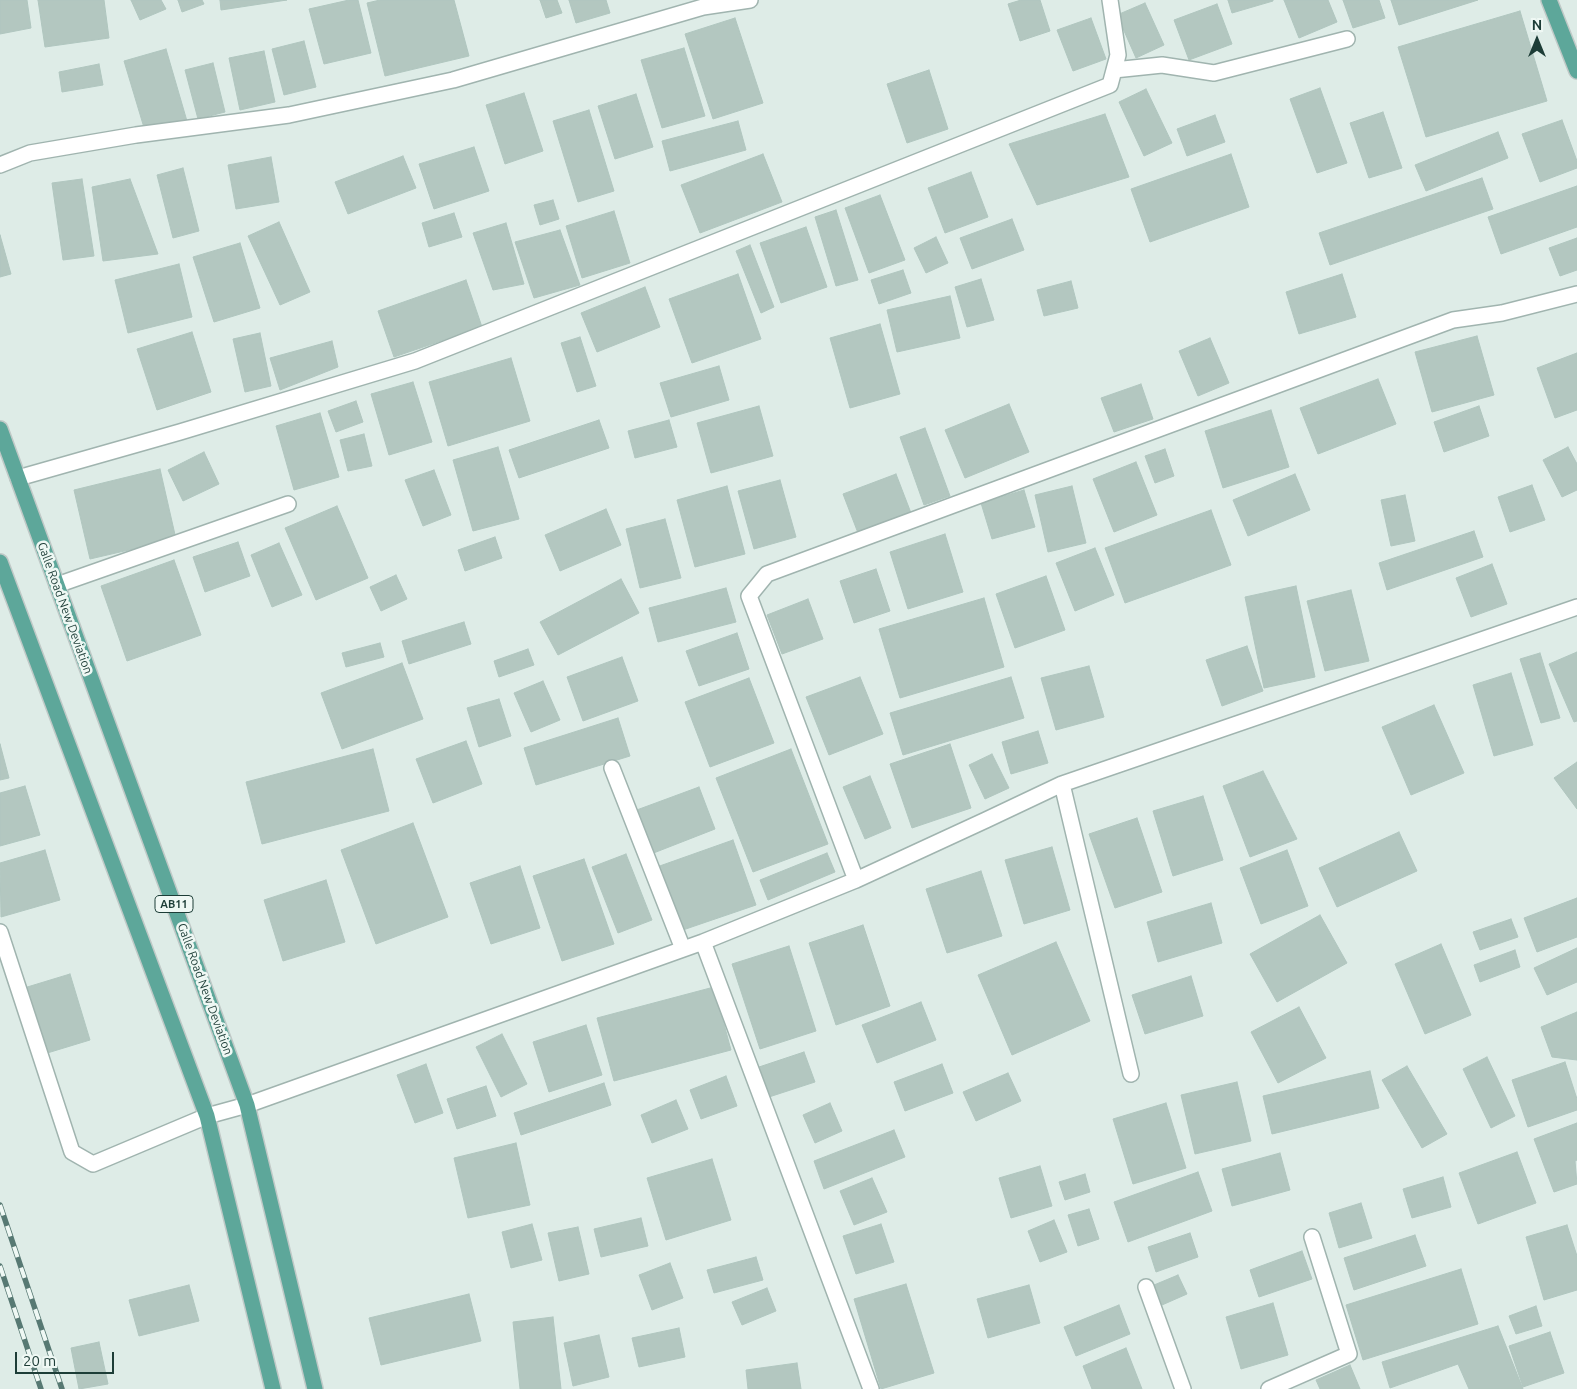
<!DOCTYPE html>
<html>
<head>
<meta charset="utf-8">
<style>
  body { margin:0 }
  #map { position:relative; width:1577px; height:1389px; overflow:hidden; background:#deece7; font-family:Ubuntu,sans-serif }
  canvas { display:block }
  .north { position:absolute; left:1512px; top:15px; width:50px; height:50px; -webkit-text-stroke:4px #eff8f4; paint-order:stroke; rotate:0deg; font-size:14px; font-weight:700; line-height:20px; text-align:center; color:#1d3d37 }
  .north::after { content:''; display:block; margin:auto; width:18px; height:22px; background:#1d3d37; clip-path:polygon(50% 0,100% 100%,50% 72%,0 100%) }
  .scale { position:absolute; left:15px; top:1352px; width:99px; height:22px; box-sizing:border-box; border:2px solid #1d3d37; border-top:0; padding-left:6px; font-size:15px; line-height:18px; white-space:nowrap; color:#1d3d37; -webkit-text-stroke:4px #eff8f4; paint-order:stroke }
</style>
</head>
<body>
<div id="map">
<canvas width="1577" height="1389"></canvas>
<div class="north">N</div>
<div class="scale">20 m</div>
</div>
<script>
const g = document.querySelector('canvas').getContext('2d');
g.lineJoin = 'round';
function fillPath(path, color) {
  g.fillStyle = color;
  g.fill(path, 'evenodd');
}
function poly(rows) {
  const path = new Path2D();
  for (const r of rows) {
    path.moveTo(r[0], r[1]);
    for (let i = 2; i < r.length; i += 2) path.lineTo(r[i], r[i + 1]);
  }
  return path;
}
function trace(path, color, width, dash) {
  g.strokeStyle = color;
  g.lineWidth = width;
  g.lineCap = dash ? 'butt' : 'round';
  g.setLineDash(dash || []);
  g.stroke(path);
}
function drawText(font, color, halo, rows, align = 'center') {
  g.font = font + ' Ubuntu,sans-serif';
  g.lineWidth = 5;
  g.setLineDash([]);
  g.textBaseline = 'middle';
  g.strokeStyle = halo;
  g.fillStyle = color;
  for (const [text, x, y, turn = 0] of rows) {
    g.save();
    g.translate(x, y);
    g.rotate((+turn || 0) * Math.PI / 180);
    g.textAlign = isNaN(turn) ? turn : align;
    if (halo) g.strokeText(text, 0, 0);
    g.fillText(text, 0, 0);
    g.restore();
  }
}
const building = poly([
  [0,0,27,0,31,28,0,34,0,0],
  [38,0,104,0,109,38,45,47,38,0],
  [131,0,161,0,166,9,140,20,131,0],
  [178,0,202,0,204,4,182,12,178,0],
  [220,0,287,0,221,10,220,0],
  [349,0,358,0,371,53,324,64,309,9,349,0],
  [380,0,454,0,469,56,385,76,367,3,380,0],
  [540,0,557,0,562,13,546,18,540,0],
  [569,0,606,0,610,13,576,23,569,0],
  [1021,0,1040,0,1050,31,1020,41,1008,4,1021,0],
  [1228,0,1273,0,1273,1,1232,13,1228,0],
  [1284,0,1328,0,1337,22,1299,38,1284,0],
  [1343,0,1379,0,1385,18,1353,28,1343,0],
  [1391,0,1478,0,1399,25,1391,0],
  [1145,3,1164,45,1136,58,1117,15,1145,3],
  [1217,4,1232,44,1189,60,1174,20,1217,4],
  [1520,11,1547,101,1426,137,1398,47,1520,11],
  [735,18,763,103,713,119,685,34,735,18],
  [1091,18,1106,59,1073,71,1057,30,1091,18],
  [304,41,316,87,284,95,272,49,304,41],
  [684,48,705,116,662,128,641,60,684,48],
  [166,49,189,128,148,141,124,61,166,49],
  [264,51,275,102,240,110,229,58,264,51],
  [213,63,225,112,198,119,185,70,213,63],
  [99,64,103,85,62,92,59,72,99,64],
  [929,70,948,129,907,143,887,84,929,70],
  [1320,88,1347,163,1317,173,1290,99,1320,88],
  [1146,89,1172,143,1144,156,1119,102,1146,89],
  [524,93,543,151,505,164,486,105,524,93],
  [636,94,653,147,615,159,598,106,636,94],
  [589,110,614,191,578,202,553,121,589,110],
  [1383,112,1402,168,1369,178,1350,123,1383,112],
  [1105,114,1129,177,1037,205,1009,144,1105,114],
  [1215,115,1225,142,1187,156,1177,129,1215,115],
  [1562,120,1577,161,1577,168,1540,182,1522,134,1562,120],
  [738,121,746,150,670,171,662,141,738,121],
  [1498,132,1508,158,1426,191,1415,165,1498,132],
  [474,147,489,191,434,209,419,164,474,147],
  [763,154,782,202,700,233,681,185,763,154],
  [1231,154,1249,207,1150,242,1131,189,1231,154],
  [403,156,416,188,348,214,335,182,403,156],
  [271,157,279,202,236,209,228,165,271,157],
  [183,168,199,231,173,238,157,175,183,168],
  [971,172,988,217,945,233,928,188,971,172],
  [1482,178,1493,209,1330,265,1319,233,1482,178],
  [82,179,94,256,63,260,52,183,82,179],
  [130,179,158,254,103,261,92,187,130,179],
  [1577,186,1577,227,1501,254,1488,217,1577,186],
  [880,195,905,260,869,273,845,208,880,195],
  [553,200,559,219,540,225,534,205,553,200],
  [836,210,858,280,836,286,815,217,836,210],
  [614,211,630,263,582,278,566,226,614,211],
  [454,213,462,237,429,247,422,223,454,213],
  [1012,219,1024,250,972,269,960,238,1012,219],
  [279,222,310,292,280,305,248,236,279,222],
  [506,223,524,284,493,290,473,233,506,223],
  [806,227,827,287,781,303,760,243,806,227],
  [560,230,580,285,534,298,515,242,560,230],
  [0,235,11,274,0,277,0,235],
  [936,237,948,263,926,273,914,248,936,237],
  [1577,238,1577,270,1560,276,1549,248,1577,238],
  [240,243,260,308,214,322,193,257,240,243],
  [750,245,774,307,761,313,736,251,750,245],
  [179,264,192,317,128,333,115,280,179,264],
  [903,270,911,293,879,304,871,280,903,270],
  [738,274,761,339,692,363,669,299,738,274],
  [1342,274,1356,317,1299,334,1286,292,1342,274],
  [981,279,994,320,967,327,955,287,981,279],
  [466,280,482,327,394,357,378,311,466,280],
  [1071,281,1078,308,1044,316,1037,290,1071,281],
  [645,287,660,327,597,352,581,313,645,287],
  [950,296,960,338,897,352,887,310,950,296],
  [880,324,900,394,850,408,830,338,880,324],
  [192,332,211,392,157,410,137,349,192,332],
  [260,333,271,386,245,392,233,339,260,333],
  [1477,336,1494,395,1432,412,1415,352,1477,336],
  [580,337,596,386,577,392,561,343,580,337],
  [1210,338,1229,383,1198,396,1179,351,1210,338],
  [332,341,338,367,280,390,270,358,332,341],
  [1577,353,1577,410,1555,418,1537,368,1577,353],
  [511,358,530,421,448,446,429,382,511,358],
  [719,366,729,400,671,417,660,383,719,366],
  [1378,379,1396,424,1318,454,1300,408,1378,379],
  [413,382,432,442,389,455,371,394,413,382],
  [1141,384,1153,419,1114,432,1101,398,1141,384],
  [356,401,363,422,336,432,328,411,356,401],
  [1009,404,1029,452,965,478,945,430,1009,404],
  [759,406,773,456,711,473,697,423,759,406],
  [1479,406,1489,436,1444,452,1434,422,1479,406],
  [1271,410,1289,467,1223,488,1205,431,1271,410],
  [320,413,339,477,294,490,276,426,320,413],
  [599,420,609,448,519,478,509,450,599,420],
  [669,420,677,447,635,458,628,431,669,420],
  [925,428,950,496,924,505,900,437,925,428],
  [364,434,372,466,348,471,340,440,364,434],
  [498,447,519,519,473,531,453,460,498,447],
  [1568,447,1577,464,1577,490,1562,497,1543,460,1568,447],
  [1165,449,1174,476,1155,483,1145,456,1165,449],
  [204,452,219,484,183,501,168,470,204,452],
  [1136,462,1157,515,1114,532,1093,479,1136,462],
  [160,469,176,539,90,559,74,490,160,469],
  [434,470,451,515,423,526,405,480,434,470],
  [896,474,911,513,858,533,843,494,896,474],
  [1295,474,1310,510,1248,536,1233,500,1295,474],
  [780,480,796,537,754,549,738,491,780,480],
  [1532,485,1545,520,1510,532,1498,497,1532,485],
  [727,486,745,554,695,567,677,500,727,486],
  [1072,486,1086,543,1048,552,1035,495,1072,486],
  [1024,490,1035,527,992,539,981,503,1024,490],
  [1405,495,1415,541,1391,546,1381,500,1405,495],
  [337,506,368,578,316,600,285,528,337,506],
  [606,509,621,545,560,571,545,535,606,509],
  [1211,510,1231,565,1125,603,1105,548,1211,510],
  [665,519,681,578,640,588,626,529,665,519],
  [1474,531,1483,557,1387,590,1379,563,1474,531],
  [945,534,963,592,908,609,890,552,945,534],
  [495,537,502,558,465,571,458,550,495,537],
  [238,542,250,576,205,592,193,557,238,542],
  [279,543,302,595,272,607,251,555,279,543],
  [1095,548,1114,595,1075,611,1056,563,1095,548],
  [174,560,201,635,127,661,101,586,174,560],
  [1492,564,1507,604,1471,617,1456,578,1492,564],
  [876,569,890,611,854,623,840,581,876,569],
  [396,575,407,599,381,611,370,587,396,575],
  [1046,576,1065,630,1015,648,996,594,1046,576],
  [621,579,639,613,558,655,540,622,621,579],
  [1296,586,1315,677,1264,688,1245,597,1296,586],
  [726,588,736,622,658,642,649,608,726,588],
  [1351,590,1369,661,1325,671,1307,601,1351,590],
  [984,598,1004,667,900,698,879,629,984,598],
  [808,599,823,639,782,654,767,615,808,599],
  [464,622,471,644,409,664,402,641,464,622],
  [737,633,749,669,699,686,686,651,737,633],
  [380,643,384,657,346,667,342,653,380,643],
  [1247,646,1263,691,1222,706,1206,660,1247,646],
  [528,649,534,665,499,677,494,661,528,649],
  [1577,652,1577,721,1574,722,1549,664,1577,652],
  [1540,653,1560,718,1541,723,1520,659,1540,653],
  [622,657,638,701,583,721,567,677,622,657],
  [402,663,423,719,342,749,321,693,402,663],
  [1089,666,1104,717,1056,730,1041,678,1089,666],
  [1511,673,1533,745,1494,756,1473,685,1511,673],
  [860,677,883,734,829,755,806,697,860,677],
  [1011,677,1024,718,903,755,890,713,1011,677],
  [749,678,774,743,710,767,685,702,749,678],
  [543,681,560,720,531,732,514,693,543,681],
  [499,699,511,736,479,747,467,708,499,699],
  [1434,705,1464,773,1411,795,1382,727,1434,705],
  [618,718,630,756,536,785,524,748,618,718],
  [1038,731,1048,763,1011,774,1002,742,1038,731],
  [466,741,482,784,433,803,416,759,466,741],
  [0,744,9,778,0,780,0,744],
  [950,744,971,808,912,828,890,764,950,744],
  [373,749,389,811,262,844,246,782,373,749],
  [791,749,828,844,753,872,716,778,791,749],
  [992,754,1009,788,985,799,969,765,992,754],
  [1577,762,1577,809,1554,778,1577,762],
  [1263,771,1297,839,1250,857,1223,786,1263,771],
  [870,776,891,828,865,839,843,787,870,776],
  [25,786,40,835,0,846,0,793,25,786],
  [699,787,715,829,651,854,634,811,699,787],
  [1203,796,1223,860,1173,876,1153,811,1203,796],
  [1137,818,1162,892,1115,908,1089,834,1137,818],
  [413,823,448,917,376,944,341,850,413,823],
  [1399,832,1417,871,1337,907,1319,868,1399,832],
  [733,840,756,905,677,932,654,868,733,840],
  [1052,847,1070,910,1024,924,1005,860,1052,847],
  [45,850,60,900,1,917,0,863,45,850],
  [1287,850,1308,906,1261,924,1240,868,1287,850],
  [827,853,835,872,768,900,760,880,827,853],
  [626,854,652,920,618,933,592,867,626,854],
  [584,859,614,944,562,961,533,876,584,859],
  [520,866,540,928,491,944,470,883,520,866],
  [981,871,1002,936,947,953,926,889,981,871],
  [326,880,345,942,283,961,264,900,326,880],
  [1577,898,1577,937,1537,952,1524,918,1577,898],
  [1211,903,1222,943,1158,962,1147,922,1211,903],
  [1320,915,1347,963,1277,1002,1250,954,1320,915],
  [1511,919,1518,937,1480,950,1473,932,1511,919],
  [863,925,890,1006,836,1025,809,943,863,925],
  [1056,942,1090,1021,1012,1055,978,975,1056,942],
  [1441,944,1471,1015,1425,1034,1395,964,1441,944],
  [789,946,816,1031,760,1049,732,964,789,946],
  [1577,948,1577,982,1547,995,1534,968,1577,948],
  [1515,950,1520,967,1480,982,1474,965,1515,950],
  [70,974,90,1040,44,1054,24,988,70,974],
  [1191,976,1203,1016,1145,1034,1132,995,1191,976],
  [714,987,731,1050,614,1081,597,1018,714,987],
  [921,1002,936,1040,877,1063,862,1025,921,1002],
  [1299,1007,1326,1058,1278,1083,1251,1032,1299,1007],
  [1577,1012,1577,1060,1552,1057,1541,1027,1577,1012],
  [586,1025,602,1075,549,1092,533,1042,586,1025],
  [502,1034,527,1084,501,1097,476,1047,502,1034],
  [804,1052,815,1082,769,1097,759,1067,804,1052],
  [1487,1057,1515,1116,1491,1128,1463,1069,1487,1057],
  [1565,1062,1577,1099,1577,1110,1528,1127,1512,1080,1565,1062],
  [426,1064,443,1113,415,1123,397,1075,426,1064],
  [942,1064,953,1093,905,1111,894,1082,942,1064],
  [1407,1066,1447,1134,1422,1148,1382,1080,1407,1066],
  [1370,1071,1379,1108,1272,1134,1263,1096,1370,1071],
  [1008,1073,1021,1101,976,1121,963,1092,1008,1073],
  [726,1076,737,1106,701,1119,690,1090,726,1076],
  [1237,1082,1251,1141,1195,1154,1181,1095,1237,1082],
  [604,1083,611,1105,521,1135,514,1113,604,1083],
  [486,1086,496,1116,457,1129,447,1099,486,1086],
  [676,1100,688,1129,652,1143,641,1115,676,1100],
  [830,1103,842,1131,815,1143,803,1115,830,1103],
  [1166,1103,1186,1168,1133,1184,1113,1119,1166,1103],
  [1577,1123,1577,1160,1575,1161,1577,1184,1554,1192,1534,1139,1577,1123],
  [894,1130,905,1157,824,1189,814,1161,894,1130],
  [516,1143,530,1205,468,1218,454,1158,516,1143],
  [1517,1152,1536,1203,1478,1224,1459,1173,1517,1152],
  [1280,1153,1290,1190,1232,1206,1222,1169,1280,1153],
  [712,1159,731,1220,666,1240,647,1178,712,1159],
  [1040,1166,1052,1206,1011,1218,999,1178,1040,1166],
  [1198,1172,1212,1211,1128,1242,1114,1202,1198,1172],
  [1085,1174,1090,1192,1065,1200,1059,1182,1085,1174],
  [1443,1177,1451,1207,1412,1218,1403,1189,1443,1177],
  [872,1178,887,1212,854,1225,840,1191,872,1178],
  [1361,1203,1372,1238,1339,1248,1329,1213,1361,1203],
  [1089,1209,1099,1239,1078,1246,1068,1215,1089,1209],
  [641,1218,648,1246,601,1257,594,1229,641,1218],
  [1054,1220,1067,1252,1040,1262,1028,1231,1054,1220],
  [532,1224,542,1260,511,1268,502,1232,532,1224],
  [881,1224,894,1262,856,1274,843,1236,881,1224],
  [1567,1225,1577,1256,1577,1290,1544,1300,1526,1237,1567,1225],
  [578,1227,589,1274,559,1281,548,1233,578,1227],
  [1190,1233,1198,1257,1156,1272,1148,1247,1190,1233],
  [1415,1235,1426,1266,1354,1290,1344,1258,1415,1235],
  [1302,1251,1312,1279,1259,1297,1250,1270,1302,1251],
  [756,1257,763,1280,714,1293,707,1270,756,1257],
  [670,1263,683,1298,652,1310,639,1275,670,1263],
  [1461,1269,1478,1324,1363,1360,1346,1305,1461,1269],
  [1178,1275,1187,1294,1162,1305,1154,1285,1178,1275],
  [906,1284,934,1373,881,1389,854,1299,906,1284],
  [189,1285,199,1321,139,1336,129,1300,189,1285],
  [1029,1285,1040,1323,988,1338,977,1299,1029,1285],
  [767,1288,776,1311,742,1325,732,1302,767,1288],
  [469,1294,481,1341,381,1365,369,1318,469,1294],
  [1273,1303,1288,1355,1241,1369,1226,1317,1273,1303],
  [1119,1305,1130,1334,1076,1356,1064,1327,1119,1305],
  [1536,1306,1542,1326,1516,1334,1509,1316,1536,1306],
  [553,1317,561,1389,520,1389,513,1322,553,1317],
  [1498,1326,1523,1389,1469,1389,1458,1364,1390,1388,1382,1362,1498,1326],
  [679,1328,685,1357,639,1367,632,1338,679,1328],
  [1550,1332,1564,1373,1523,1387,1509,1346,1550,1332],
  [599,1335,609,1377,573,1386,564,1343,599,1335],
  [99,1342,108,1384,79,1389,71,1348,99,1342],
  [1126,1348,1142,1389,1092,1389,1083,1366,1126,1348],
  [797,1363,801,1389,748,1389,746,1370,797,1363],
  [1350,1365,1360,1389,1320,1389,1316,1380,1350,1365]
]);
fillPath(building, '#b3c7c0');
trace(building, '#b0c6bf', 1);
const minor = poly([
  [1114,70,1162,65,1214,73,1347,39],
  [0,165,30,153,136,135,289,115,453,80,703,7,750,0],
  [18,478,180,432,415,361,1110,85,1118,55,1110,0],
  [57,585,288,504],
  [612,768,683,949],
  [1062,784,1131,1074],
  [856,880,749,596,767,574,1453,320,1502,313,1577,294],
  [0,932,72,1152,93,1164,207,1116,247,1105,703,942,856,880,986,820,1062,784,1577,607],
  [703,942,871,1389],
  [1146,1287,1183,1389],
  [1269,1389,1349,1354,1312,1237]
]);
const major = poly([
  [1549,0,1577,71],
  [0,429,247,1105,315,1389],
  [0,562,207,1116,273,1389]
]);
trace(minor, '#a0b4af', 18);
trace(major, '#c0c9c7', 18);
trace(minor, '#fff', 15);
trace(major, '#5da79a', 15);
const rail = poly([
  [0,1205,62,1389],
  [0,1266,41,1389]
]);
trace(rail, '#577973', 5.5);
trace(rail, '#eff8f4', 4, [11]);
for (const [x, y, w] of [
  [174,904,38]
]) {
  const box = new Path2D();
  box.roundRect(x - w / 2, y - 8.5, w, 17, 4);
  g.fillStyle = '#eff8f4';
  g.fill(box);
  trace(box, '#1d3d37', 1);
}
drawText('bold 11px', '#1d3d37', null, [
  ["AB11",174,904]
]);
drawText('12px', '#1d3d37', '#eff8f4', [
  ["Galle Road New Deviation",65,608,70],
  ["Galle Road New Deviation",205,989,70]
]);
</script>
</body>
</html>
